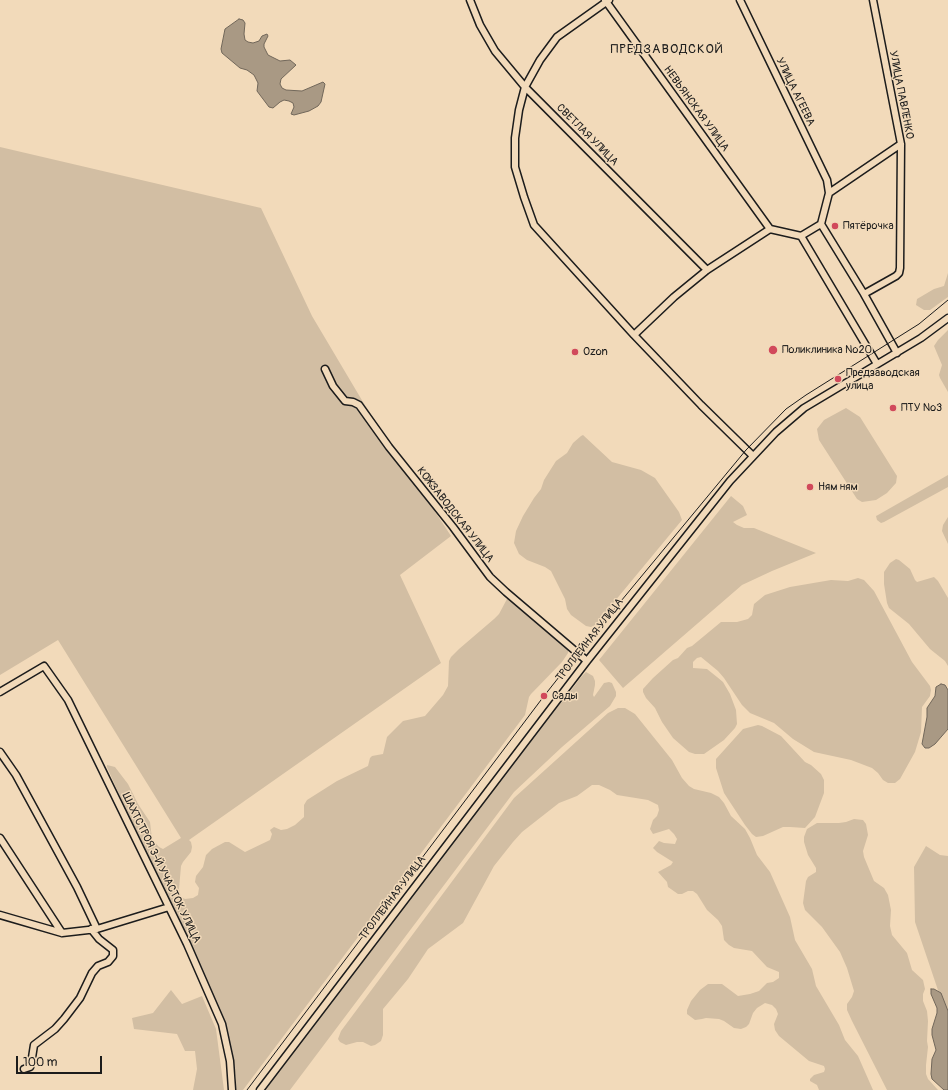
<!DOCTYPE html>
<html>
<head>
<meta charset="utf-8">
<style>
  body { margin:0 }
  #map { position:relative; width:948px; height:1090px; overflow:hidden; background:#f2daba; font-family:Pangolin,sans-serif }
  canvas { display:block }
  .scale { position:absolute; left:16px; top:1056px; width:86px; height:18px; box-sizing:border-box; border:2px solid #1c1c1c; border-top:0; padding-left:5px; font-size:12px; line-height:14px; white-space:nowrap; color:#1c1c1c; -webkit-text-stroke:3px #f2daba; paint-order:stroke }
</style>
</head>
<body>
<div id="map">
<canvas width="948" height="1090"></canvas>
<div class="scale">100 m</div>
</div>
<script>
const g = document.querySelector('canvas').getContext('2d');
g.lineJoin = 'round';
function fillPath(path, color) {
  g.fillStyle = color;
  g.fill(path, 'evenodd');
}
function poly(rows) {
  const path = new Path2D();
  for (const r of rows) {
    path.moveTo(r[0], r[1]);
    for (let i = 2; i < r.length; i += 2) path.lineTo(r[i], r[i + 1]);
  }
  return path;
}
function trace(path, color, width, dash) {
  g.strokeStyle = color;
  g.lineWidth = width;
  g.lineCap = dash ? 'butt' : 'round';
  g.setLineDash(dash || []);
  g.stroke(path);
}
function drawText(font, color, halo, rows, align = 'center') {
  g.font = font + ' Pangolin,sans-serif';
  g.lineWidth = 3;
  g.setLineDash([]);
  g.textBaseline = 'middle';
  g.strokeStyle = halo;
  g.fillStyle = color;
  for (const [text, x, y, turn = 0] of rows) {
    g.save();
    g.translate(x, y);
    g.rotate((+turn || 0) * Math.PI / 180);
    g.textAlign = isNaN(turn) ? turn : align;
    if (halo) g.strokeText(text, 0, 0);
    g.fillText(text, 0, 0);
    g.restore();
  }
}
fillPath(poly([
  [0,147,261,208,312,316,363,402,451,536,400,575,441,663,189,840,191,842,192,847,191,852,183,862,181,866,179,889,181,897,185,899,193,898,198,895,199,888,195,882,196,876,203,867,206,855,212,849,225,842,229,842,245,852,270,840,272,834,270,830,274,827,281,830,287,829,295,825,304,817,304,805,307,800,337,781,368,766,370,758,372,756,383,754,387,737,403,721,425,716,443,695,448,686,449,661,451,657,459,649,494,619,499,614,507,599,510,599,568,650,568,653,562,662,531,694,529,697,525,715,243,1090,235,1090,236,1078,234,1064,224,1020,146,855,107,767,107,765,115,767,128,784,138,804,150,822,152,839,159,847,163,849,181,838,58,640,0,675],
  [948,273,948,297,930,310,924,310,916,305,917,299,934,289,944,286],
  [948,330,948,392,940,378,939,375,942,365,934,346,938,340],
  [846,408,860,417,897,476,896,483,887,493,876,500,862,502,857,499,819,440,817,429,824,420],
  [583,435,612,462,641,470,655,478,679,512,682,520,595,625,591,627,586,626,571,615,567,609,565,599,551,571,545,567,527,560,519,554,514,543,516,531,523,516,534,498,541,489,544,480,556,461,567,453,573,443,581,436],
  [948,475,948,487,884,522,881,523,877,520,876,516,878,515],
  [731,496,743,506,747,515,733,522,737,525,744,528,754,528,816,553,772,571,742,585,623,688,599,660],
  [948,517,948,544,942,531,943,525],
  [896,559,899,560,910,569,915,580,917,582,934,577,938,581,948,598,948,666,945,661,930,649,909,624,889,608,887,603,884,584,884,572,890,563],
  [858,578,864,580,874,591,912,662,930,686,931,690,930,696,922,707,921,732,915,752,900,779,895,783,888,783,883,780,878,773,872,768,851,760,814,752,793,739,774,723,750,713,742,705,724,678,718,671,701,657,697,658,693,662,693,668,707,669,717,677,723,682,730,694,736,710,737,724,735,728,724,740,704,754,695,754,689,752,673,738,662,722,655,708,646,698,643,692,643,689,653,678,673,660,678,658,687,648,692,646,721,622,737,622,748,619,752,615,754,604,765,595,790,587,831,580,848,581],
  [586,672,593,676,595,681,595,685,593,695,594,697,604,683,609,682,612,683,616,692,616,696,610,706,562,747,514,792,290,1090,264,1090,547,717,564,700,581,677],
  [618,708,625,708,635,714,672,760,682,778,689,786,694,789,711,793,719,797,724,803,731,816,745,829,750,838,757,855,770,872,790,917,795,940,812,969,816,986,839,1025,845,1040,858,1056,873,1090,819,1090,817,1085,810,1081,810,1079,814,1075,824,1072,825,1069,824,1066,809,1061,779,1036,775,1030,774,1024,778,1014,776,1009,772,1005,765,1003,757,1008,753,1013,749,1024,746,1027,741,1029,734,1028,724,1021,719,1019,706,1018,702,1019,695,1020,687,1014,687,1010,691,1001,700,990,708,984,722,984,738,996,750,994,759,991,767,983,773,982,779,978,779,972,767,967,752,951,734,948,729,945,724,940,722,926,718,920,707,910,697,894,693,891,688,891,682,894,678,894,668,887,667,882,658,872,671,865,673,862,657,852,653,848,659,841,664,843,675,844,677,839,674,834,669,829,653,834,650,829,653,820,657,816,659,810,658,805,648,800,617,795,610,790,599,785,592,785,577,796,559,803,522,832,513,842,494,866,463,923,428,949,408,979,383,1009,383,1035,381,1041,375,1045,371,1046,363,1042,357,1042,346,1045,340,1042,338,1039,341,1031,514,798,608,713],
  [758,725,762,726,781,736,805,762,811,765,821,774,824,780,824,793,815,817,805,828,790,827,783,827,763,836,756,837,752,834,745,825,724,793,716,768,716,759,743,729],
  [854,819,863,820,866,824,868,835,863,851,864,857,874,881,884,888,888,895,891,910,890,926,892,935,907,953,912,970,923,980,925,989,923,994,923,1001,927,1011,928,1021,927,1041,928,1047,926,1065,926,1074,928,1079,938,1090,887,1090,852,1021,847,1010,847,1004,852,997,854,991,847,968,840,952,822,927,805,910,803,903,806,881,808,877,816,872,816,868,808,855,804,842,804,837,807,829,817,823,839,823,846,822],
  [926,846,940,855,948,856,948,1016,944,1008,915,922,914,867],
  [171,990,182,1004,202,996,216,1029,224,1090,193,1090,197,1069,195,1051,185,1051,177,1034,134,1029,132,1018,153,1013]
]), '#d2bea3');
const water = poly([
  [239,19,243,20,245,23,244,34,245,40,248,42,253,43,259,41,262,36,267,34,268,36,264,44,264,47,268,55,280,61,290,60,296,65,281,79,280,84,282,88,286,90,302,91,323,82,325,84,321,102,318,106,309,111,294,115,291,114,294,107,293,103,289,101,284,100,280,102,273,108,269,107,257,91,258,83,254,75,247,70,240,68,222,53,221,49,225,29,239,19],
  [941,684,945,685,948,690,948,729,935,744,929,748,925,748,922,744,927,717,927,708,935,696,936,687,941,684],
  [931,989,934,989,941,993,948,1011,948,1090,944,1090,932,1079,931,1074,932,1059,936,1050,932,1035,932,1029,937,1013,937,1008,931,994,931,989]
]);
fillPath(water, '#a99984');
trace(water, '#71675a', 1);
const minor = poly([
  [470,0,480,25,495,51,525,87,707,270],
  [605,0,770,229],
  [609,0,557,37,540,60,525,87,519,110,515,138,515,167,524,197,534,225,634,335,701,405,753,456],
  [740,0,827,180,829,193],
  [821,224,864,294,897,353],
  [801,236,877,364],
  [864,294,896,276,899,273,900,268,901,144,873,0],
  [634,335,674,297,707,270,770,229,801,236,821,224,829,193,901,144],
  [325,369,333,386,345,401,353,402,359,405,389,447,453,527,490,577,506,592,587,661],
  [0,692,44,666,68,700,187,944,222,1024,230,1061,232,1090],
  [0,752,16,775,77,887,97,929],
  [0,838,62,933],
  [0,915,62,933,97,929,169,907],
  [24,1069,30,1067,31,1064,34,1045,55,1029,64,1019,80,998,92,973,98,966,108,962,113,956,113,950,99,939,91,929],
  [260,1090,587,661,730,481,776,432,804,408,921,338,948,318]
]);
trace(minor, '#1c1c1c', 9);
trace(minor, '#f2daba', 6);
trace(poly([
  [247,1090,544,696,578,653,746,450,786,409,806,395,919,324,948,300]
]), '#1c1c1c', 1);
for (const [x, y, r, color] of [
  [835,226,4,"#d1495b"],
  [773,350,5,"#d1495b"],
  [575,352,4,"#d1495b"],
  [838,379,4,"#d1495b"],
  [893,408,4,"#d1495b"],
  [810,487,4,"#d1495b"],
  [544,696,4,"#d1495b"]
]) {
  const dot = new Path2D();
  dot.arc(x, y, r, 0, 2 * Math.PI);
  g.fillStyle = color;
  g.fill(dot);
  trace(dot, '#f2daba', 1.5);
}
drawText('11px', '#1c1c1c', '#f2daba', [
  ["УЛИЦА АГЕЕВА",795,92,64],
  ["УЛИЦА ПАВЛЕНКО",901,95,79],
  ["НЕВЬЯНСКАЯ УЛИЦА",696,109,54],
  ["СВЕТЛАЯ УЛИЦА",587,135,45],
  ["КОЖЗАВОДСКАЯ УЛИЦА",455,515,52],
  ["ТРОЛЛЕЙНАЯ УЛИЦА",590,640,-52],
  ["ШАХТСТРОЯ 3-Й УЧАСТОК УЛИЦА",161,868,64],
  ["ТРОЛЛЕЙНАЯ УЛИЦА",393,898,-53]
]);
drawText('11px', '#1c1c1c', '#f2daba', [
  ["Пятёрочка",843,226],
  ["Поликлиника №20",782,350],
  ["Ozon",583,352],
  ["Предзаводская",846,373],
  ["улица",846,386],
  ["ПТУ №3",901,408],
  ["Ням ням",818,487],
  ["Сады",552,696]
], 'left');
g.letterSpacing = '1px';
drawText('13px', '#1c1c1c', '#f2daba', [
  ["ПРЕДЗАВОДСКОЙ",667,50]
]);
g.letterSpacing = '0px';
</script>
</body>
</html>
